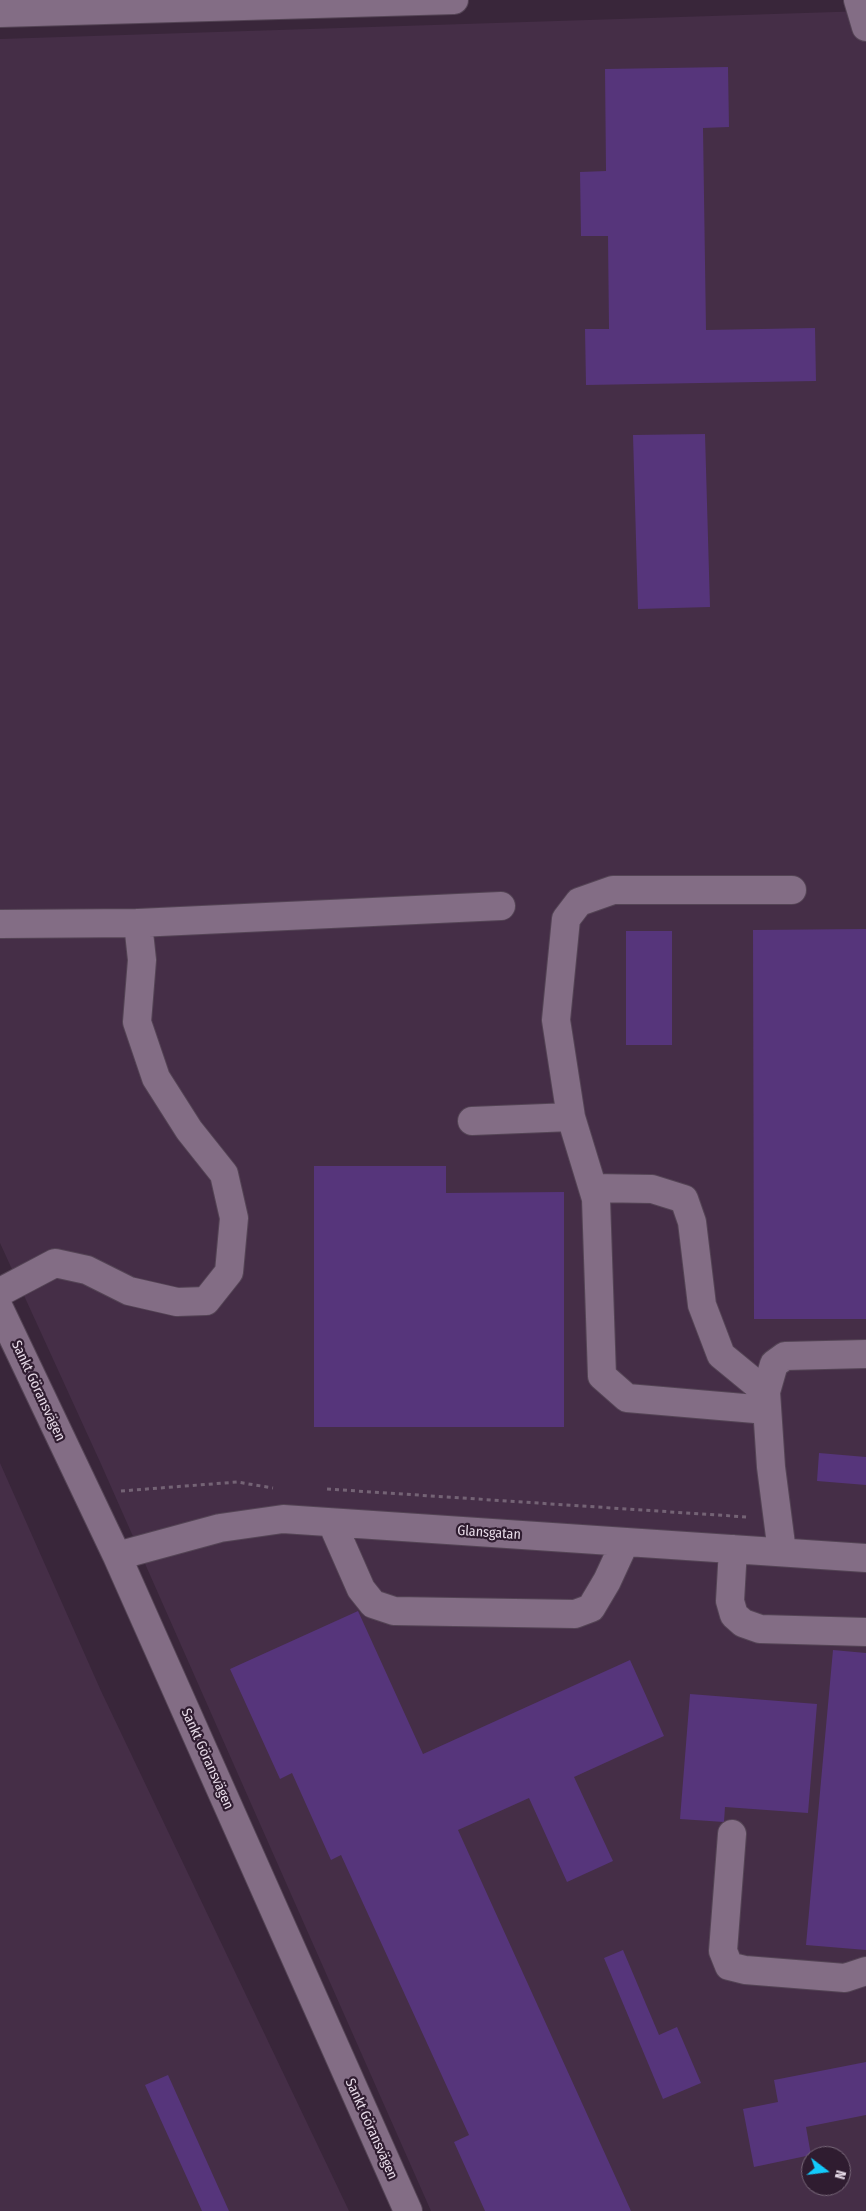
<!DOCTYPE html>
<html>
<head>
<meta charset="utf-8">
<style>
  body { margin:0 }
  #map { position:relative; width:866px; height:2211px; overflow:hidden; background:#39263a; font-family:"Fira Sans Condensed",sans-serif }
  canvas { display:block }
  .north { position:absolute; left:801px; top:2146px; width:50px; height:50px; box-sizing:border-box; background:#2f1c30; border:1px solid #79697a; border-radius:50%; rotate:105deg; font-size:14px; font-weight:700; line-height:20px; text-align:center; color:#e8dce9 }
  .north::after { content:''; display:block; margin:auto; width:18px; height:22px; background:#13cafb; clip-path:polygon(50% 0,100% 100%,50% 72%,0 100%) }
</style>
</head>
<body>
<div id="map">
<canvas width="866" height="2211"></canvas>
<div class="north">N</div>
</div>
<script>
const g = document.querySelector('canvas').getContext('2d');
g.lineJoin = 'round';
function fillPath(path, color) {
  g.fillStyle = color;
  g.fill(path, 'evenodd');
}
function poly(rows) {
  const path = new Path2D();
  for (const r of rows) {
    path.moveTo(r[0], r[1]);
    for (let i = 2; i < r.length; i += 2) path.lineTo(r[i], r[i + 1]);
  }
  return path;
}
function trace(path, color, width, dash) {
  g.strokeStyle = color;
  g.lineWidth = width;
  g.lineCap = dash ? 'butt' : 'round';
  g.setLineDash(dash || []);
  g.stroke(path);
}
function drawText(font, color, halo, rows, align = 'center') {
  g.font = font + ' "Fira Sans Condensed",sans-serif';
  g.lineWidth = 4.5;
  g.setLineDash([]);
  g.textBaseline = 'middle';
  g.strokeStyle = halo;
  g.fillStyle = color;
  for (const [text, x, y, turn = 0] of rows) {
    g.save();
    g.translate(x, y);
    g.rotate((+turn || 0) * Math.PI / 180);
    g.textAlign = isNaN(turn) ? turn : align;
    if (halo) g.strokeText(text, 0, 0);
    g.fillText(text, 0, 0);
    g.restore();
  }
}
fillPath(poly([
  [866,11,866,2211,431,2211,101,1464,0,1243,0,39],
  [811,2156,841,2156,841,2186,811,2186],
  [0,1463,101,1691,349,2211,0,2211]
]), '#452e47');
fillPath(poly([
  [728,67,729,127,703,128,706,330,815,328,816,381,586,385,585,329,609,329,608,236,581,236,580,172,606,171,605,69],
  [705,434,710,607,638,609,633,435],
  [866,929,866,1319,754,1319,753,930],
  [626,931,672,931,672,1045,626,1045],
  [314,1166,446,1166,446,1193,564,1192,564,1427,314,1427],
  [819,1453,866,1457,866,1485,817,1481],
  [358,1611,423,1754,630,1660,664,1736,574,1777,613,1861,567,1882,529,1798,458,1830,631,2211,485,2211,454,2142,469,2135,341,1855,331,1860,292,1773,280,1779,230,1669],
  [833,1650,866,1653,866,1950,806,1945],
  [690,1694,817,1704,808,1813,725,1807,724,1822,680,1819],
  [623,1950,659,2035,677,2027,701,2083,663,2099,604,1958],
  [866,2062,866,2115,806,2127,811,2155,754,2167,743,2109,778,2102,774,2080],
  [168,2075,229,2211,202,2211,145,2085]
]), '#56357b');
const minor = poly([
  [858,0,866,27],
  [0,13,454,0],
  [0,924,138,923],
  [472,1121,571,1117],
  [593,1188,652,1189,684,1199,692,1222,702,1305,721,1355,766,1392],
  [0,1292,55,1263,87,1270,129,1291,177,1302,206,1301,229,1272,234,1218,224,1174,189,1130,156,1078,137,1022,142,960,138,923,501,906],
  [0,1310,117,1556,408,2211],
  [767,1410,627,1398,602,1376,596,1199,571,1117,556,1020,566,919,579,902,613,890,792,890],
  [332,1523,361,1589,373,1604,394,1611,575,1614,591,1608,607,1581,625,1542],
  [733,1549,730,1601,734,1615,743,1623,760,1629,866,1632],
  [782,1552,771,1467,766,1392,774,1364,785,1356,866,1354],
  [117,1556,220,1528,283,1519,866,1558],
  [732,1834,723,1951,729,1966,745,1970,845,1978,866,1971]
]);
trace(minor, '#544455', 30);
trace(poly([
  [327,1489,747,1517],
  [121,1491,237,1482,273,1488]
]), '#746375', 3, [4, 4]);
trace(minor, '#836d85', 28);
drawText('14px', '#e8dce9', '#2f1c30', [
  ["Sankt Göransvägen",38,1391,65],
  ["Glansgatan",489,1533,4],
  ["Sankt Göransvägen",207,1759,66],
  ["Sankt Göransvägen",371,2129,66]
]);
</script>
</body>
</html>
